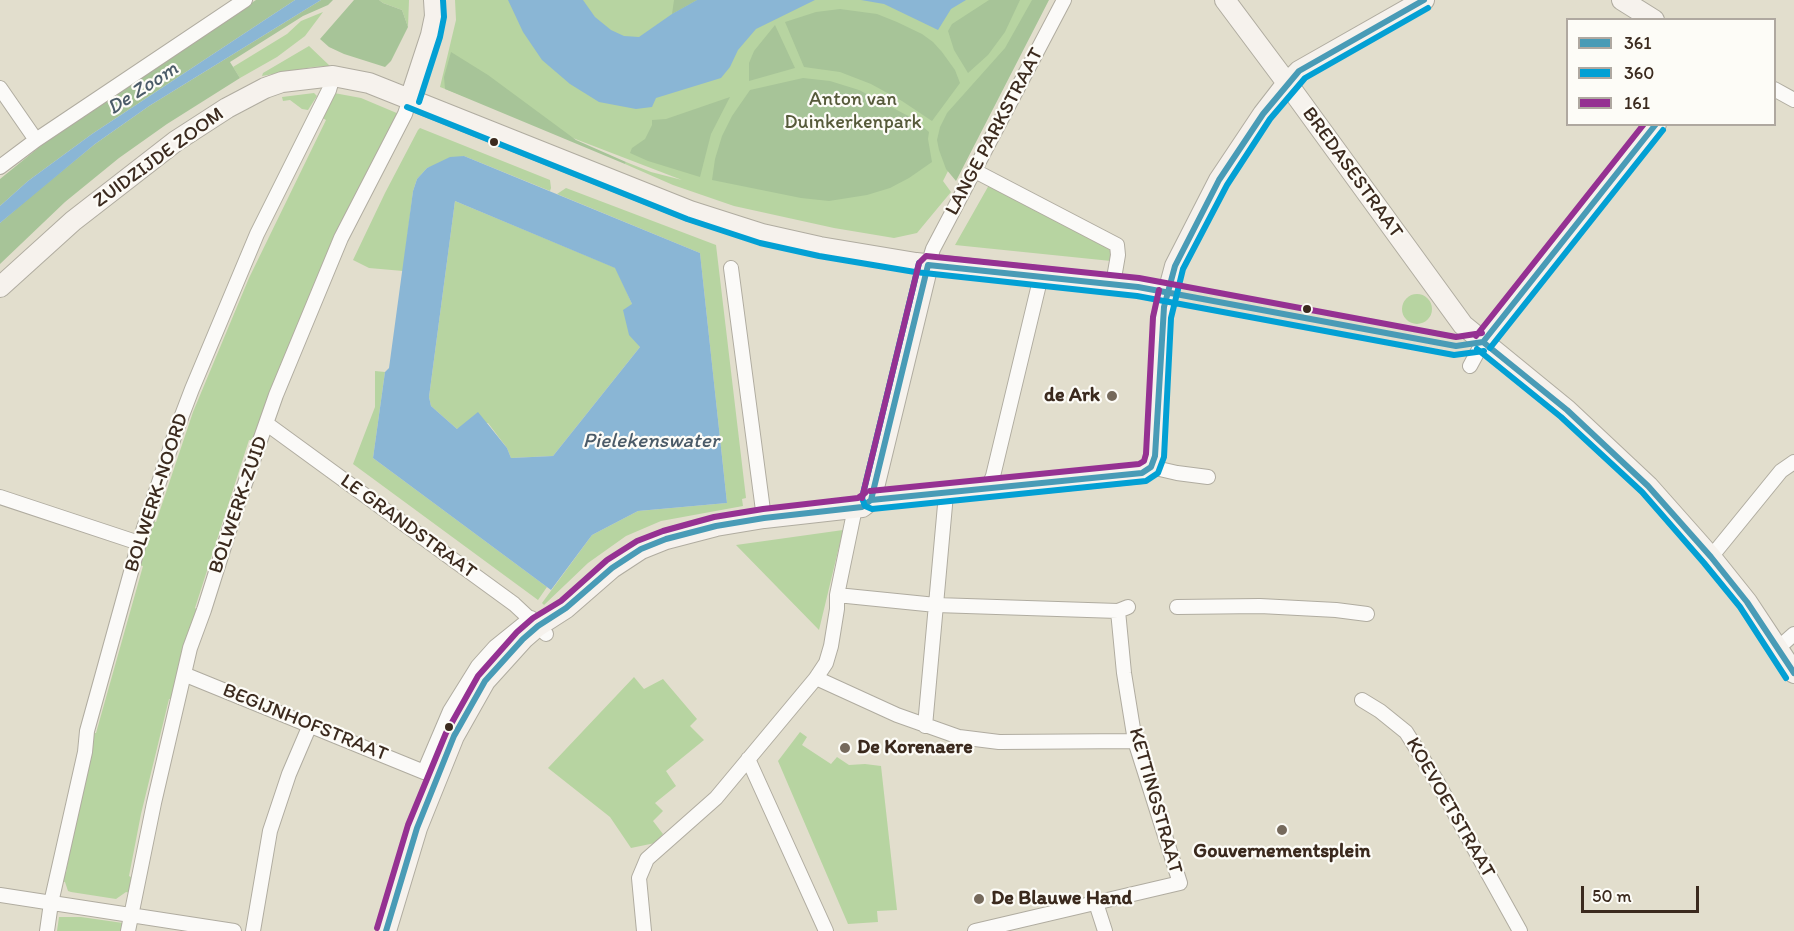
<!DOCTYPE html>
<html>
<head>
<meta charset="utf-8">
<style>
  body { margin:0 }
  #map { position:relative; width:1794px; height:931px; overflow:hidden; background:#e2decd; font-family:Itim,sans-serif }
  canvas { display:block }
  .legend { position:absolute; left:1566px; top:18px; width:210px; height:108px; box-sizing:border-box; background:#fdfcf7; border:2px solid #afa8a0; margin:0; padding:8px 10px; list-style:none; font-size:18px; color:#3b2a1e }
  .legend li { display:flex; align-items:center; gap:12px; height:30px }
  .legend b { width:30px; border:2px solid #afa8a0 }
  .scale { position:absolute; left:1581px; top:886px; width:118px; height:27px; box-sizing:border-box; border:3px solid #3b2a1e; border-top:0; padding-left:8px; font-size:18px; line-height:21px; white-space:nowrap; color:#3b2a1e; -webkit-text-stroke:4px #fdfcf7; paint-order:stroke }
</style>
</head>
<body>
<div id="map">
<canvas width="1794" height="931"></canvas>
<ul class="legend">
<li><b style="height:8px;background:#499bb6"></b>361</li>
<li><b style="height:8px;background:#03a0d4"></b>360</li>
<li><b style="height:8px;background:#953192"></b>161</li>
</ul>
<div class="scale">50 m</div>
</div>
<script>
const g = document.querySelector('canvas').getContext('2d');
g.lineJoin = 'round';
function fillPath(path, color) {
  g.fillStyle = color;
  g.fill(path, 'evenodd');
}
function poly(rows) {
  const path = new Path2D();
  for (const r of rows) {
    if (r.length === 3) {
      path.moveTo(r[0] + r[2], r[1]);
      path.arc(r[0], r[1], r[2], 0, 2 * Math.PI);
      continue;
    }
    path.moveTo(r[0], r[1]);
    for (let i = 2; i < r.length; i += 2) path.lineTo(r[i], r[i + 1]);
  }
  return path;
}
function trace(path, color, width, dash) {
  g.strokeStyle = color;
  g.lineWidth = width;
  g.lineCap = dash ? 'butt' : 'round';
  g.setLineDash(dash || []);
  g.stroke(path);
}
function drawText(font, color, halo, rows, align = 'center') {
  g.font = font + ' Itim,sans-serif';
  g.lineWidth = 4.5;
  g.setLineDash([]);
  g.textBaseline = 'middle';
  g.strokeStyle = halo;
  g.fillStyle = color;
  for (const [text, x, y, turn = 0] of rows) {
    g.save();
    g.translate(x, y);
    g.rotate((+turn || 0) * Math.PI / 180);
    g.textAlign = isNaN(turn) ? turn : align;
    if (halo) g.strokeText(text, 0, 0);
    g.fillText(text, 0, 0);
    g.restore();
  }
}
fillPath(poly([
  [379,0,409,0,408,27,402,10,383,3],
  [455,0,1034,0,943,181,951,192,917,233,894,238,834,228,734,206,673,185,625,164,626,162,651,172,682,180,440,87,456,20],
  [323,12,305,36,277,57,240,78,233,67,287,34,301,21],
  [309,46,330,66,313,67,262,76,263,73],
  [314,93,317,96,308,110,302,109,290,100,283,101,282,97],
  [334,93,361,98,399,114,255,441,249,440,195,608,199,611,174,699,169,699,141,814,129,876,133,878,130,893,126,892,116,899,71,892,68,891,65,882,60,881,62,873,66,873,70,849,66,847,92,733,96,733,143,566,138,565,151,521,156,522,193,412,249,278,326,120,321,117],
  [420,128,550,180,551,188,550,191,464,156,427,168,417,179,413,191,403,271,369,268,353,260,385,193,418,130],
  [989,185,1111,247,1111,261,955,245],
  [566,188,716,245,746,498,742,499,743,506,661,521,626,536,588,563,544,605,542,603,592,535,638,511,727,503,700,253,557,194],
  [455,201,616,268,632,304,640,347,553,456,511,458,507,448,488,423,457,429,431,406,429,397],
  [1417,309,15],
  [375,371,385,372,373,458,547,587,538,600,353,464,375,407],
  [843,530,819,630,736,545],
  [634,677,644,689,663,679,697,719,690,726,704,740,666,771,676,786,655,803,663,811,653,821,663,834,655,843,631,848,610,817,548,768],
  [800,732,807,737,802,745,831,764,837,757,849,765,865,764,881,766,897,910,877,911,878,922,848,924,778,761],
  [59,917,81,917,123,923,121,931,57,931]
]), '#b7d4a1');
fillPath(poly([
  [256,0,295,0,92,134,28,181,0,206,0,179,48,140,117,91],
  [321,0,333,0,328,5,303,16,230,62,240,78,167,124,119,158,65,202,0,264,0,223,30,197,95,144,149,106],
  [354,0,379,0,383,3,402,10,408,27,391,61,385,67,344,54,329,47,320,39],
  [674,0,697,0,672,14],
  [989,0,1020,0,1005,32,988,55,968,73,954,50,948,31,952,24],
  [1032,0,1049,0,956,181,946,169,939,150,937,140,940,127,947,113,1005,48],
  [840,9,877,14,897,22,922,34,933,42,942,52,955,70,960,83,932,121,902,101,871,84,840,72,804,67,785,22,816,12],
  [775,25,795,68,749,81,749,63,754,51],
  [451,52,488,75,576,140,626,162,625,164,445,89,444,77],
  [803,78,830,81,859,90,914,119,929,132,928,139,932,162,909,178,890,188,867,195,829,201,801,198,712,180,715,159,722,136,732,116,750,90],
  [730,97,711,134,700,177,648,161,630,153,632,148,645,139,652,125,652,120,666,119]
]), '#a7c498');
fillPath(poly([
  [295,0,321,0,149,106,95,144,0,223,0,206,28,181,92,134],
  [508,0,583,0,595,17,611,30,624,36,639,37,672,14,697,0,815,0,756,29,738,50,730,67,721,78,656,98,652,107,636,109,599,102,570,84,542,60,523,32],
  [861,0,966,0,951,9,938,30,884,4],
  [464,156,700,253,727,503,638,511,592,535,551,590,373,458,385,372,389,368,413,191,417,179,427,168,450,157],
  [455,201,615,268,632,304,623,310,629,335,640,347,553,456,511,458,507,448,478,412,457,429,431,406,429,397]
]), '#8ab6d5');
const street = poly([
  [0,88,36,140],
  [1774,89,1794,100],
  [0,167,36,140,245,0],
  [975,171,1117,245,1118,255,1113,284],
  [928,265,933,249,1064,0],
  [731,268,764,518],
  [1470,366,1483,342],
  [267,424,514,604,546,634],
  [1151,467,1177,473,1208,477],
  [988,488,993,476,1041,276],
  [0,497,139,543],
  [855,508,837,595,837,609,831,646,826,663,816,678,897,715,959,737,999,742,1135,741],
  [1711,557,1781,471,1794,462],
  [837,595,936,605,1118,611,1128,607],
  [1177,607,1260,606,1336,610,1367,614],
  [1777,649,1794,634],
  [186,675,424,772,450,711,478,666,495,647,531,618],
  [1362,700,1380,711,1406,732,1435,778,1520,931],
  [925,726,946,494],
  [748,759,826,931],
  [0,895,234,931],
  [1096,903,1105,931],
  [47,931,51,903,85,752,87,731,139,543,176,431,192,389,257,234,329,90,333,76],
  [128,931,154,803,190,648,204,610,235,512,276,395,341,238,405,114,410,99],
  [253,931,270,831,289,774,310,725],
  [644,931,639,878,647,859,716,798,816,678],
  [975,931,1180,883,1135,741,1124,673,1118,611]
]);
const secondary = poly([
  [1225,0,1287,83,1463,325,1567,410,1648,486,1711,557,1747,602,1794,673],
  [1622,0,1654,20],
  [410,99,431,35,435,16,434,0],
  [0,287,73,221,176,141,227,108,265,88,282,82,333,76,369,83,690,211,762,234,820,247,916,263,1138,287,1168,292],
  [1483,342,1656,124],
  [871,500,1142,473,1151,467,1155,456,1162,317,1164,307,1175,266,1219,180,1263,114,1287,83,1299,71,1424,0],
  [871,500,928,265],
  [386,931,417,828,454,736,485,681,523,639,538,626,566,608,612,568,641,549,666,539,716,526,764,518,862,507,871,500]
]);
trace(street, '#b0aca0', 16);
trace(secondary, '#b0aca0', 22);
trace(street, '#fbfaf8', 14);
trace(secondary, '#f6f2ed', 20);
trace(poly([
  [1483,342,1567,410,1648,486,1711,557,1747,602,1794,673],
  [1483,342,1656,124],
  [871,500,1142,473,1151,467,1155,456,1164,307,1175,266,1219,180,1263,114,1299,71,1424,0],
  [871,500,928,265,1138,287,1456,346,1483,342],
  [386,931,417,828,454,736,485,681,523,639,538,626,566,608,612,568,641,549,666,539,716,526,764,518,862,507,871,500]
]), '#499bb6', 6);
trace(poly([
  [419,102,440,37,444,17,443,0],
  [407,107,687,219,760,243,819,256,915,272,1137,296,1454,355,1484,351],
  [919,263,862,498,865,506,872,509,1146,481,1158,473,1164,457,1171,318,1183,269,1227,185,1270,119,1305,78,1428,8],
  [1490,348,1663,130],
  [1477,349,1561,417,1642,492,1704,563,1740,607,1786,678]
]), '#03a0d4', 6);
trace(poly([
  [1476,336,1644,124],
  [870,491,1139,464,1144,461,1146,454,1153,317,1159,290],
  [862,498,919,263,926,256,1139,278,1456,337,1482,333],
  [377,928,408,825,446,733,478,676,517,632,533,618,561,601,607,560,637,541,663,531,714,517,763,509,858,498,865,493]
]), '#953192', 6);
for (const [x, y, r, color] of [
  [494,142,5,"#3b2a1e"],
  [1307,309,5,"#3b2a1e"],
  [1112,396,6,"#75695b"],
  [449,727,5,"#3b2a1e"],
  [845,748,6,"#75695b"],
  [1282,830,6,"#75695b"],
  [979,899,6,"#75695b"]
]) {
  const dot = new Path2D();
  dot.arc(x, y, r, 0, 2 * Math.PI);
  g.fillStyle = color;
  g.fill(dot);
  trace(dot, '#fdfcf7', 2);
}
drawText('20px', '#565a3a', '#fdfcf7', [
  ["Anton van",853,100],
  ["Duinkerkenpark",853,123]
]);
drawText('20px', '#3b2a1e', '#fdfcf7', [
  ["LANGE PARKSTRAAT",995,132,-62],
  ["ZUIDZIJDE ZOOM",159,158,-36],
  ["BREDASESTRAAT",1352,173,54],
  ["BOLWERK-NOORD",157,493,-72],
  ["BOLWERK-ZUID",239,505,-71],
  ["LE GRANDSTRAAT",408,527,36],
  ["BEGIJNHOFSTRAAT",305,723,22],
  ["KETTINGSTRAAT",1155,801,74],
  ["KOEVOETSTRAAT",1450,808,60]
]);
drawText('bold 20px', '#3b2a1e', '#fdfcf7', [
  ["de Ark",1100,396,"right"],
  ["De Korenaere",857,748],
  ["Gouvernementsplein",1282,852,"center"],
  ["De Blauwe Hand",991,899]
], 'left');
drawText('italic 21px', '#4b5b68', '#fdfcf7', [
  ["De Zoom",143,89,-33],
  ["Pielekenswater",651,442]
]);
</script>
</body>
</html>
